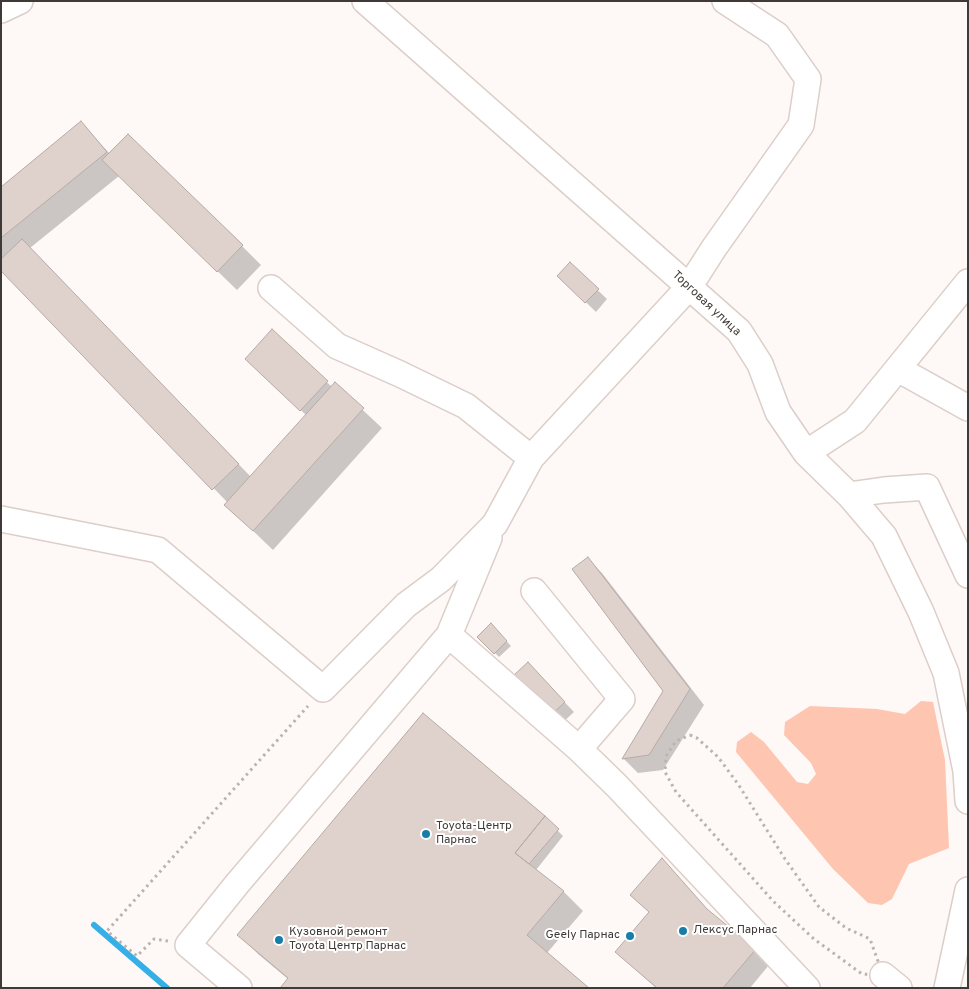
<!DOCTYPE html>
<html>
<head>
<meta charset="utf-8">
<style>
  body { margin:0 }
  #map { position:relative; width:969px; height:989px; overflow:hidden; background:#fef8f6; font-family:Overpass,sans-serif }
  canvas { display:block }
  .frame { position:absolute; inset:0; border:2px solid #3f3937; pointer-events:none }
</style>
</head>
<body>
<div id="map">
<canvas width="969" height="989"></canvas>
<div class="frame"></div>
</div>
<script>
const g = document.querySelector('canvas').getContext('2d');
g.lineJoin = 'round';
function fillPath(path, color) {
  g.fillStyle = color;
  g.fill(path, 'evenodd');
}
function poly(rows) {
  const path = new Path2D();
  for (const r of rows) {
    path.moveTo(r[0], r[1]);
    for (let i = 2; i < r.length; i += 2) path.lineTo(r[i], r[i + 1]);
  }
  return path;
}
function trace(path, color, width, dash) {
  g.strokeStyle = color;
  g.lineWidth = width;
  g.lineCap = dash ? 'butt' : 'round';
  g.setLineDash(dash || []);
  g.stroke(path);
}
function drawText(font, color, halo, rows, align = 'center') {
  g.font = font + ' Overpass,sans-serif';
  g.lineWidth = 4;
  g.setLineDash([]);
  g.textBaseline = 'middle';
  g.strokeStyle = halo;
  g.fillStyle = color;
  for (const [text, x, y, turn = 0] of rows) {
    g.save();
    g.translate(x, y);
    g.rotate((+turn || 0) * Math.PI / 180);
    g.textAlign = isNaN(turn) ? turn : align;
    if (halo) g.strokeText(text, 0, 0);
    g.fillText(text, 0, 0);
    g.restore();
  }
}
fillPath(poly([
  [921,701,933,702,945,760,949,848,909,864,892,899,882,905,868,903,833,869,736,752,737,742,751,732,764,742,797,782,808,784,816,774,811,763,784,735,785,722,810,706,877,709,905,714]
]), '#fec6b0');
fillPath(poly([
  [81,123,110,154,242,246,261,265,237,290,119,176,30,248,251,477,307,416,261,373,272,331,332,387,335,384,382,428,273,550,226,505,228,503,3,271,1,272,1,188],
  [570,264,607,299,596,312,559,276],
  [588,559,602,573,704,705,663,770,638,773,624,759,665,691],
  [491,625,511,646,499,657,479,637],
  [528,664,574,712,561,724],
  [545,818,563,836,536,870,564,892,583,911,547,953,288,979,258,954,239,934],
  [632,895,713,915,755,950,769,965,750,988,656,988,617,952,650,913]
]), '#0003');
trace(poly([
  [94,925,167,988]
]), '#35b0e6', 6);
const building = poly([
  [81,121,107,152,1,238,1,187,81,121],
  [128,134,243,245,217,272,102,160,128,134],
  [22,239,239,464,212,490,1,271,1,259,22,239],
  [570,262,599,289,585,303,557,276,570,262],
  [272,329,328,381,300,411,245,359,272,329],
  [335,382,364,408,253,531,224,505,335,382],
  [588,557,690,689,649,755,622,759,663,691,572,569,588,557],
  [491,623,507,641,494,654,477,637,491,623],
  [528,662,565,702,550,716,513,676,528,662],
  [423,713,545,816,515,853,564,891,527,935,589,988,280,988,288,978,237,935,423,713],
  [545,816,559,829,529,864,515,853,545,816],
  [662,858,707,909,756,949,723,988,657,988,615,952,649,912,630,895,662,858]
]);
fillPath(building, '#dfd1cb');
trace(building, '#b7aaa4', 1);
const minor = poly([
  [365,1,739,331,760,364,778,412,806,453,849,495,884,536,921,612,946,673,966,771,968,801],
  [1,10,20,1],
  [271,288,337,346,400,374,466,406,531,458],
  [898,369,968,408],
  [806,453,855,421,968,282],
  [849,495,884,490,927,487,968,575],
  [1,519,158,550,323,689,406,605,441,579,495,524,531,458,689,287,714,248,801,125,808,79,777,35,725,1],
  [534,591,622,699,579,749],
  [449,635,489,538],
  [883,975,899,988],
  [239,988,188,945,237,884,449,635,579,749,617,786,807,988],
  [947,988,968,890]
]);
trace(minor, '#dccec8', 28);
trace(poly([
  [690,735,697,738,718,757,738,784,785,859,819,907,846,928,870,939,883,975,862,974,814,939,773,901,676,792,665,772,666,756,676,741,690,735],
  [168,941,154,939,137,956,107,931,308,706]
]), '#b9b3b1', 3, [2.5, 4]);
trace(minor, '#fff', 25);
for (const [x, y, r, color] of [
  [426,834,5,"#167ea8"],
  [683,931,5,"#167ea8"],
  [630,936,5,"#167ea8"],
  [279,940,5,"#167ea8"]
]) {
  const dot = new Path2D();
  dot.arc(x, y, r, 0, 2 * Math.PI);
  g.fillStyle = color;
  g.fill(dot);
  trace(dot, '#fff', 2);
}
drawText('12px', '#3f3937', '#fff', [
  ["Торговая улица",706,304,43]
]);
drawText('12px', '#3f3937', '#fff', [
  ["Toyota-Центр",436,827],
  ["Парнас",436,841],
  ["Лексус Парнас",693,931],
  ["Кузовной ремонт",289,933],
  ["Toyota Центр Парнас",289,947],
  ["Geely Парнас",620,936,"right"]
], 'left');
</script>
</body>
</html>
